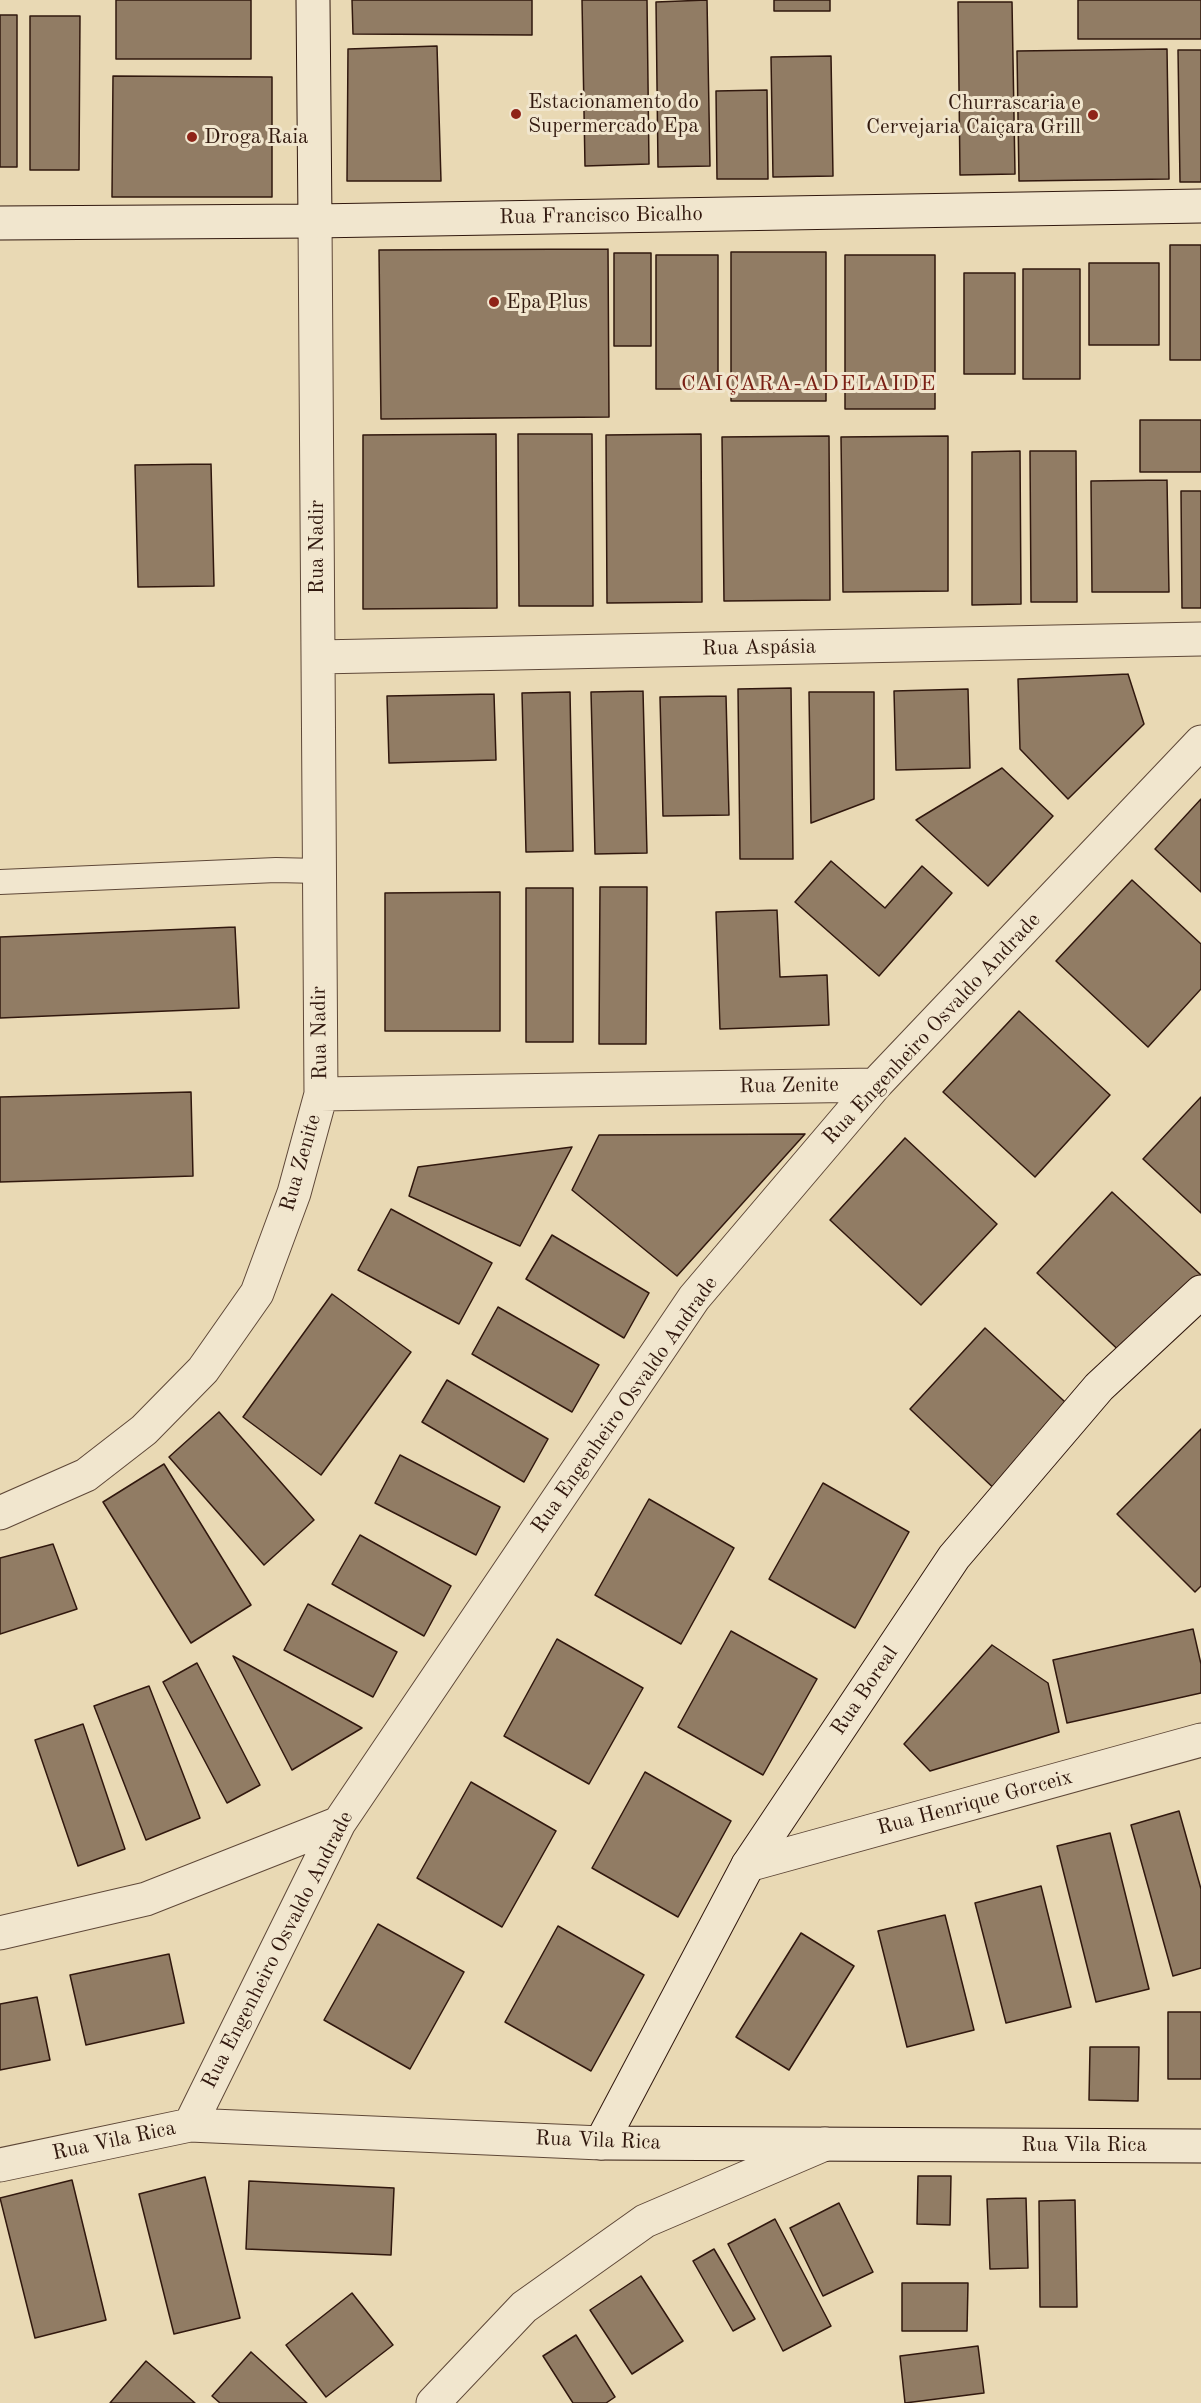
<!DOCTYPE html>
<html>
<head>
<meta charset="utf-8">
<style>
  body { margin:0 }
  canvas { display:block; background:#e9d9b4 }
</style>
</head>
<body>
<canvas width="1201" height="2403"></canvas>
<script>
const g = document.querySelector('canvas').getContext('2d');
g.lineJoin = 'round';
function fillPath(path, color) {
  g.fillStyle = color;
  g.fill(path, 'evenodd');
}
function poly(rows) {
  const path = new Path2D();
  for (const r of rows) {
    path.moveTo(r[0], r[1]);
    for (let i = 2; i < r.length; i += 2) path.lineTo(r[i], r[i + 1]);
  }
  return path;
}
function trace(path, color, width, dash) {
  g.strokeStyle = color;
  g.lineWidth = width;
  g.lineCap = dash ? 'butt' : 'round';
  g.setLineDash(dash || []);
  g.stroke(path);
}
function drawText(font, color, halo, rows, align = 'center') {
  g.font = font + ' "Old Standard TT",serif';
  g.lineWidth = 6;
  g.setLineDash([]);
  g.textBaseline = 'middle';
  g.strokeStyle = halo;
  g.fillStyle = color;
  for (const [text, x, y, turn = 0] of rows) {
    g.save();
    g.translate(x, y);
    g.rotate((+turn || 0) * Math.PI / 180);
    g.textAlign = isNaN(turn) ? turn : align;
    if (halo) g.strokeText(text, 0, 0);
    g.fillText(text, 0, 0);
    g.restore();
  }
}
const building = poly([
  [116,0,251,0,251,59,116,59,116,0],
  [352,0,532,0,532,35,353,34,352,0],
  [582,0,647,0,649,164,585,166,582,0],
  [707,0,710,166,658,167,656,2,707,0],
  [774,0,830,0,830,11,774,11,774,0],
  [1078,0,1201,0,1201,39,1078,39,1078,0],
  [958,2,1012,2,1015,174,960,175,958,2],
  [0,15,17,15,17,167,0,167,0,15],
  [30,16,80,16,79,170,30,170,30,16],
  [437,46,441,181,347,181,348,49,437,46],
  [1167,49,1169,179,1019,181,1017,51,1167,49],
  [1178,50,1201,50,1201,182,1180,182,1178,50],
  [831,56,833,176,773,177,771,57,831,56],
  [113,76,272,77,272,197,112,197,113,76],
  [767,90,768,179,717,179,716,91,767,90],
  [1170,245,1201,245,1201,360,1170,360,1170,245],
  [608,249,609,417,381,419,379,250,608,249],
  [731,252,826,252,826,401,731,401,731,252],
  [614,253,651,253,651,346,614,346,614,253],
  [656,255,718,255,718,389,656,389,656,255],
  [845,255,935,255,935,409,845,409,845,255],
  [1089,263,1159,263,1159,345,1089,345,1089,263],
  [1023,269,1080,269,1080,379,1023,379,1023,269],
  [964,273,1015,273,1015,374,964,374,964,273],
  [1140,420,1201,420,1201,472,1140,472,1140,420],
  [496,434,497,608,363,609,363,435,496,434],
  [518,434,592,434,593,606,519,606,518,434],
  [701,434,702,602,607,603,606,435,701,434],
  [829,436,830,600,724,601,722,437,829,436],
  [948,436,948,591,843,592,841,437,948,436],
  [1020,451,1021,604,972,605,972,452,1020,451],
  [1030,451,1076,451,1077,602,1031,602,1030,451],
  [211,464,214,586,138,587,135,465,211,464],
  [1167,480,1169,592,1092,592,1091,481,1167,480],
  [1181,491,1201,491,1201,608,1182,608,1181,491],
  [1128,674,1144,724,1068,799,1020,749,1018,679,1128,674],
  [791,688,793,859,740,859,738,689,791,688],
  [968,689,970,768,896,770,894,691,968,689],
  [643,691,647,853,595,854,591,692,643,691],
  [570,692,573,851,526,852,522,693,570,692],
  [809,692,874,692,874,799,811,823,809,692],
  [494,694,496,760,389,763,387,696,494,694],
  [726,696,729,815,663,816,660,697,726,696],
  [1002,768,1053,816,988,886,916,820,1002,768],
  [1201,799,1201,892,1155,849,1201,799],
  [831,861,885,908,922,866,952,893,879,976,795,902,831,861],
  [1132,880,1201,944,1201,989,1148,1047,1056,961,1132,880],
  [600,887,647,887,646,1044,599,1044,600,887],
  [526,888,573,888,573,1042,526,1042,526,888],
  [500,892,500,1031,385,1031,385,893,500,892],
  [777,910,780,977,827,975,829,1025,720,1029,716,912,777,910],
  [235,927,239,1008,0,1018,0,937,235,927],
  [1019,1011,1110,1095,1035,1177,943,1092,1019,1011],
  [191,1092,193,1176,0,1182,0,1097,191,1092],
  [1201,1097,1201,1213,1143,1159,1201,1097],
  [805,1134,677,1276,572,1190,599,1135,805,1134],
  [905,1138,997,1224,921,1305,830,1220,905,1138],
  [572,1147,520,1246,409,1196,418,1167,572,1147],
  [1112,1192,1201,1275,1201,1279,1128,1359,1037,1273,1112,1192],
  [391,1209,492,1263,459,1324,358,1270,391,1209],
  [552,1235,649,1293,624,1338,526,1279,552,1235],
  [332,1294,411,1352,321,1475,243,1417,332,1294],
  [498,1307,599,1365,572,1412,472,1354,498,1307],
  [985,1328,1077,1413,1001,1495,910,1409,985,1328],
  [447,1380,548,1439,524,1482,422,1422,447,1380],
  [219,1412,314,1520,264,1565,169,1457,219,1412],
  [1201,1429,1201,1586,1195,1592,1117,1514,1201,1429],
  [400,1455,500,1507,476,1555,375,1503,400,1455],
  [164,1464,251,1605,191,1643,103,1502,164,1464],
  [823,1483,909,1532,855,1628,769,1579,823,1483],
  [649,1499,734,1548,681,1644,595,1595,649,1499],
  [360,1535,451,1586,424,1636,332,1584,360,1535],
  [53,1544,77,1609,0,1634,0,1558,53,1544],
  [308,1604,397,1652,373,1697,284,1650,308,1604],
  [1193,1629,1201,1664,1201,1693,1067,1723,1053,1660,1193,1629],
  [731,1631,817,1679,763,1775,678,1727,731,1631],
  [557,1639,643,1688,589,1784,504,1736,557,1639],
  [992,1645,1048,1683,1059,1732,930,1771,904,1744,992,1645],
  [233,1656,362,1728,292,1770,233,1656],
  [197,1663,260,1785,227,1803,163,1682,197,1663],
  [149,1686,200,1818,146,1840,94,1706,149,1686],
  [83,1724,125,1849,78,1866,35,1740,83,1724],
  [645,1772,731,1821,678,1917,592,1868,645,1772],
  [471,1782,556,1831,502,1927,417,1878,471,1782],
  [1179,1811,1201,1889,1201,1968,1173,1976,1131,1825,1179,1811],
  [1110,1833,1149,1989,1096,2002,1057,1846,1110,1833],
  [1041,1886,1071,2007,1006,2023,975,1903,1041,1886],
  [945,1915,974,2030,907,2047,878,1931,945,1915],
  [378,1924,464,1972,410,2069,324,2020,378,1924],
  [558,1926,644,1975,591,2071,505,2022,558,1926],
  [801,1933,854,1966,789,2070,736,2037,801,1933],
  [169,1954,184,2023,86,2045,70,1975,169,1954],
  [37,1997,50,2060,0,2070,0,2004,37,1997],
  [1168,2012,1201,2012,1201,2079,1168,2079,1168,2012],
  [1090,2047,1139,2047,1138,2101,1089,2100,1090,2047],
  [918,2176,951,2176,950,2225,917,2224,918,2176],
  [205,2177,240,2318,174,2334,139,2194,205,2177],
  [72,2180,106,2320,35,2338,0,2198,72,2180],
  [249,2181,394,2188,391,2255,246,2249,249,2181],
  [1026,2198,1028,2268,990,2269,987,2199,1026,2198],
  [1075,2200,1077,2307,1040,2307,1039,2201,1075,2200],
  [839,2203,873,2272,823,2296,790,2228,839,2203],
  [775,2219,831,2326,783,2351,728,2244,775,2219],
  [714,2249,755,2319,733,2331,693,2261,714,2249],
  [641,2276,683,2341,632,2374,590,2310,641,2276],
  [902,2283,968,2283,967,2331,902,2331,902,2283],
  [352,2293,393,2345,326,2397,286,2345,352,2293],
  [576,2335,615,2397,606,2403,573,2403,543,2356,576,2335],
  [978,2346,984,2393,905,2403,900,2356,978,2346],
  [251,2352,307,2403,220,2403,212,2396,251,2352],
  [146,2361,195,2403,110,2403,146,2361]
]);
fillPath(building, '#917c64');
trace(building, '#31180e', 1.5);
const lane = poly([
  [0,882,276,870,319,871]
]);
const street = poly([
  [315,221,321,1094],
  [318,657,1201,639],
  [0,1513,86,1475,144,1430,203,1370,257,1293,294,1193,321,1094,875,1085],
  [748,1865,1201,1740],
  [0,1933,146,1899,339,1823],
  [190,2125,339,1823,694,1298,875,1085,1201,742],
  [0,2165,190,2125,601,2143],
  [433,2403,524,2307,645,2221,825,2144]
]);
const secondary = poly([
  [313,0,315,221],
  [0,223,315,221,1201,206],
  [1201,1292,1099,1387,954,1557,748,1865,601,2143,1201,2146]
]);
trace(lane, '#5f4838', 26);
trace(street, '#5f4838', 35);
trace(secondary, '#31180e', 35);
trace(lane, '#f1e6ce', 24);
trace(street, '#f1e6ce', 33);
trace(secondary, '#f1e6ce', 33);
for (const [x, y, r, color] of [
  [516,114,6,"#8f2418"],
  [1093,115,6,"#8f2418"],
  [192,137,6,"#8f2418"],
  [494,302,6,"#8f2418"]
]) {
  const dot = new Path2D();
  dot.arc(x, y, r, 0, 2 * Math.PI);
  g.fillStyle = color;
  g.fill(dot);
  trace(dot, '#f1e6ce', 2);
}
drawText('21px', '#31180e', '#f1e6ce', [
  ["Estacionamento do",528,102],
  ["Supermercado Epa",528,126],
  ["Churrascaria e",1081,103,"right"],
  ["Cervejaria Caiçara Grill",1081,127,"right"],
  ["Droga Raia",204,137],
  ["Epa Plus",506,302]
], 'left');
drawText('21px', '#31180e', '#f1e6ce', [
  ["Rua Francisco Bicalho",601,216,-1],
  ["Rua Nadir",317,547,-90],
  ["Rua Aspásia",759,648,-1],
  ["Rua Engenheiro Osvaldo Andrade",932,1029,-47],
  ["Rua Nadir",320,1033,-91],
  ["Rua Zenite",789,1086,-1],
  ["Rua Zenite",301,1163,-74],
  ["Rua Engenheiro Osvaldo Andrade",625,1405,-55],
  ["Rua Boreal",865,1691,-56],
  ["Rua Henrique Gorceix",975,1803,-15],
  ["Rua Engenheiro Osvaldo Andrade",278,1950,-63],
  ["Rua Vila Rica",114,2141,-12],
  ["Rua Vila Rica",598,2141,2],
  ["Rua Vila Rica",1084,2145]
]);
g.letterSpacing = '1.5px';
drawText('22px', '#7a1f14', '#f1e6ce', [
  ["CAIÇARA-ADELAIDE",809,384]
]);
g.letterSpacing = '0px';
</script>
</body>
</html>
